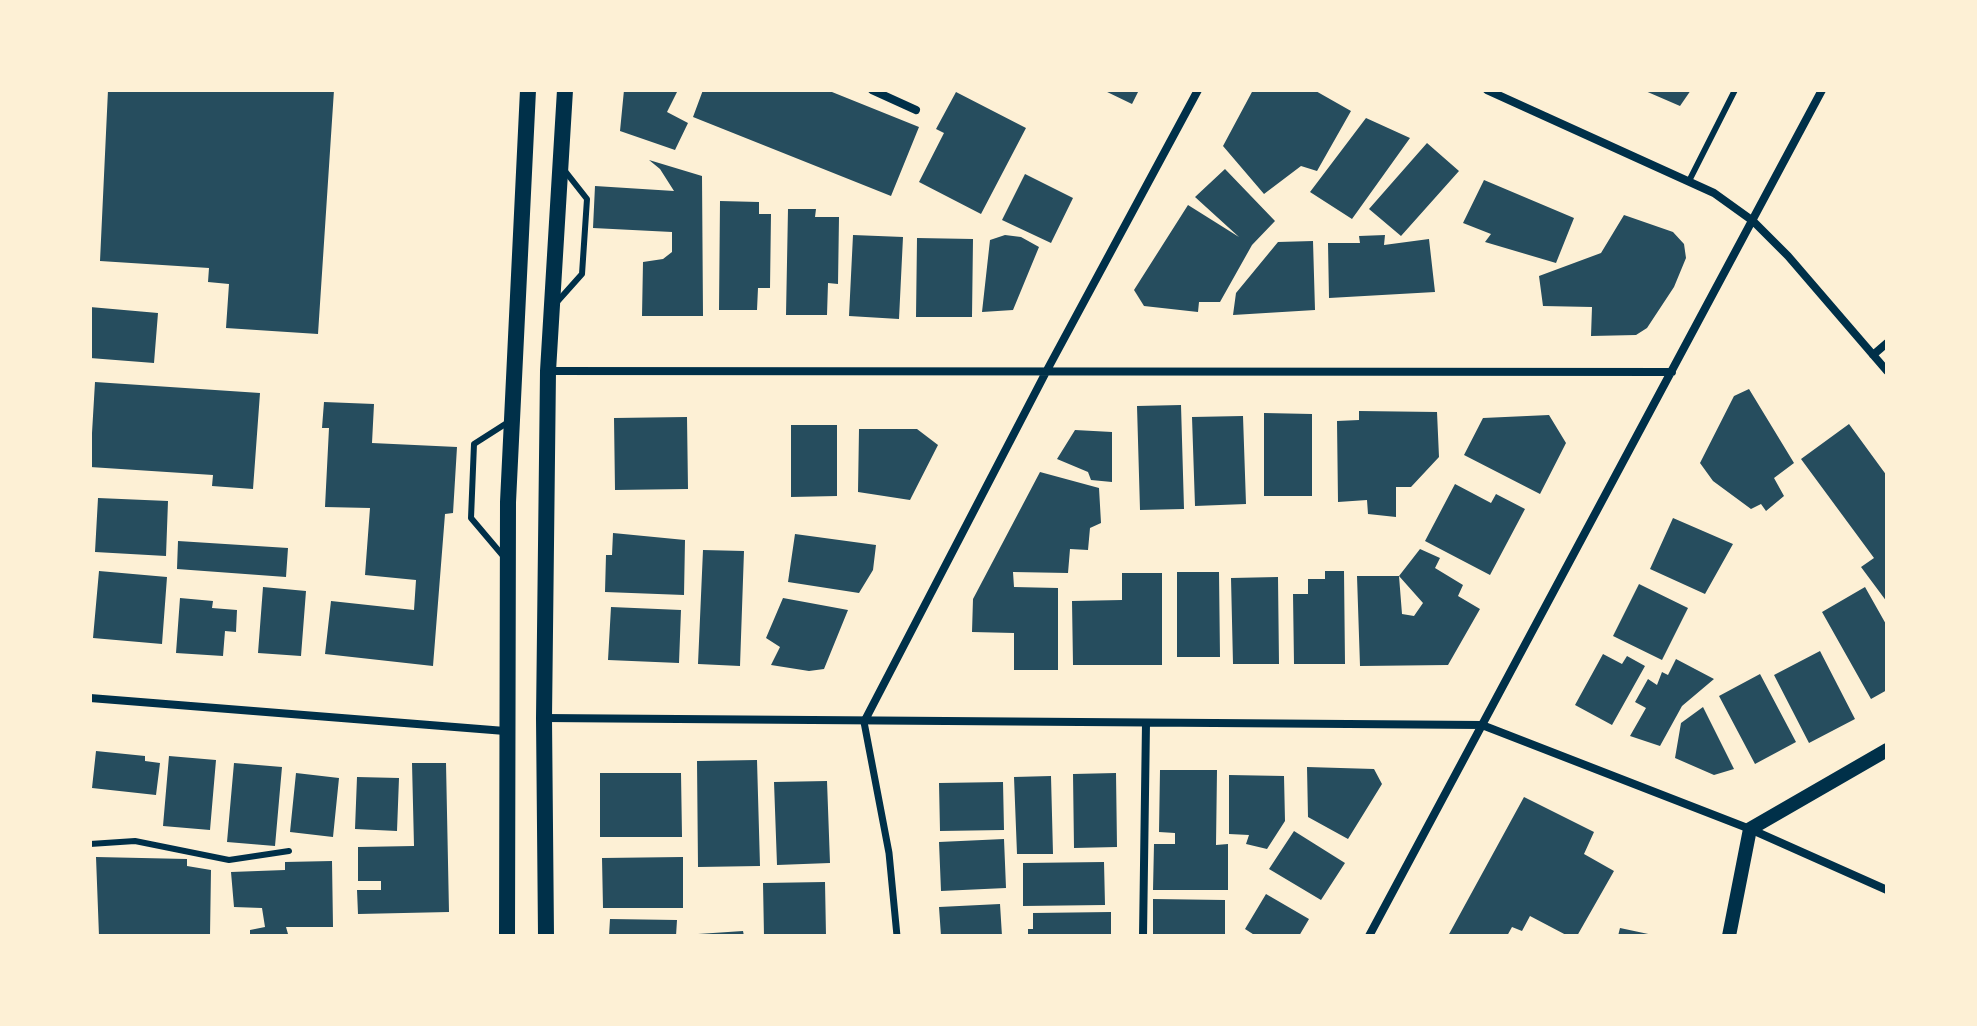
<!DOCTYPE html>
<html>
<head>
<meta charset="utf-8">
<style>
  body { margin:0 }
  #map { position:relative; width:1977px; height:1026px; overflow:hidden; background:#fdf0d5; font-family:Commissioner,sans-serif }
  canvas { display:block }
  .frame { position:absolute; inset:0; border:92px solid #fdf0d5; pointer-events:none }
</style>
</head>
<body>
<div id="map">
<canvas width="1977" height="1026"></canvas>
<div class="frame"></div>
</div>
<script>
const g = document.querySelector('canvas').getContext('2d');
g.lineJoin = 'round';
function fillPath(path, color) {
  g.fillStyle = color;
  g.fill(path, 'evenodd');
}
function poly(rows) {
  const path = new Path2D();
  for (const r of rows) {
    path.moveTo(r[0], r[1]);
    for (let i = 2; i < r.length; i += 2) path.lineTo(r[i], r[i + 1]);
  }
  return path;
}
function trace(path, color, width, dash) {
  g.strokeStyle = color;
  g.lineWidth = width;
  g.lineCap = dash ? 'butt' : 'round';
  g.setLineDash(dash || []);
  g.stroke(path);
}
fillPath(poly([
  [108,90,334,90,318,334,226,328,229,284,208,282,209,268,100,261],
  [624,90,678,90,667,112,688,123,675,150,620,131],
  [703,90,827,90,919,127,891,196,693,117],
  [1103,90,1139,90,1132,104],
  [1253,90,1314,90,1351,111,1317,171,1301,166,1264,194,1223,146],
  [1643,90,1691,90,1680,106],
  [956,92,1026,128,981,214,919,182,944,133,936,129],
  [1366,118,1410,138,1352,219,1310,192],
  [1427,143,1459,171,1401,236,1369,209],
  [649,160,702,176,703,316,642,316,643,262,663,259,672,252,672,232,593,228,595,186,674,191,660,169],
  [1225,169,1275,221,1252,245,1220,302,1199,302,1198,312,1144,306,1134,290,1188,205,1239,237,1195,197],
  [1025,174,1073,198,1051,243,1002,220],
  [1484,180,1574,218,1556,263,1485,242,1491,234,1463,223],
  [720,201,759,202,759,214,771,214,770,288,758,288,757,310,719,310],
  [788,209,816,209,815,217,839,217,838,284,828,283,827,315,786,315],
  [1624,215,1673,232,1684,244,1686,258,1674,287,1647,328,1636,335,1591,336,1592,307,1543,306,1539,276,1601,253],
  [853,235,903,237,899,319,849,316],
  [1005,235,1021,237,1039,247,1013,310,982,312,990,240],
  [1385,235,1384,245,1429,239,1435,292,1329,298,1328,243,1360,243,1359,236],
  [917,238,973,239,972,317,916,317],
  [1313,241,1315,310,1233,315,1236,293,1278,242],
  [90,307,158,313,154,363,90,358],
  [95,382,260,393,253,489,212,486,213,475,90,467],
  [1749,389,1794,463,1774,478,1784,496,1766,511,1761,504,1751,509,1713,481,1700,463,1734,396],
  [324,402,374,404,372,443,457,447,453,513,445,514,433,666,325,654,331,601,414,610,416,580,365,575,370,508,325,507,329,428,322,428],
  [1181,405,1184,509,1140,510,1137,406],
  [1359,411,1437,412,1439,457,1411,487,1396,487,1396,517,1368,514,1367,500,1338,502,1337,421,1359,420],
  [1264,413,1312,414,1312,496,1264,496],
  [1549,415,1566,443,1540,494,1464,455,1483,418],
  [1243,416,1246,504,1195,506,1192,417],
  [687,417,688,489,615,490,614,418],
  [1849,424,1887,476,1887,602,1861,567,1874,558,1801,459],
  [791,425,837,425,837,496,791,497],
  [859,429,917,429,938,445,910,500,858,492],
  [1075,430,1112,432,1112,482,1091,480,1088,472,1057,459],
  [1040,472,1099,488,1101,523,1090,528,1088,550,1070,549,1068,573,1013,572,1014,587,1058,588,1058,670,1014,670,1014,633,972,632,973,599],
  [1455,484,1491,503,1496,494,1525,509,1490,575,1425,541],
  [98,498,168,501,166,556,95,552],
  [1673,518,1733,544,1705,594,1650,569],
  [613,533,685,540,684,595,605,592,606,555,612,555],
  [795,534,876,545,873,570,859,593,788,582],
  [178,541,288,548,286,577,177,569],
  [1420,549,1440,558,1435,568,1463,585,1458,596,1480,609,1448,665,1360,666,1357,576,1399,576,1402,614,1414,616,1423,603,1399,576],
  [703,550,744,551,740,666,698,664],
  [99,571,167,577,162,644,93,638],
  [1325,571,1344,571,1345,664,1294,664,1293,594,1308,594,1308,579,1325,579],
  [1177,572,1219,572,1220,657,1177,657],
  [1122,573,1162,573,1162,665,1073,665,1072,601,1122,600],
  [1278,577,1279,664,1233,664,1231,578],
  [1639,584,1688,608,1662,660,1613,636],
  [263,587,306,591,301,656,258,653],
  [1865,587,1887,626,1887,690,1871,699,1822,612],
  [180,598,213,601,212,608,237,610,236,632,225,631,223,656,176,653],
  [783,598,848,610,824,669,809,671,771,665,780,647,766,638],
  [611,607,681,610,679,663,608,660],
  [1820,651,1855,719,1809,743,1774,675],
  [1603,654,1622,664,1627,656,1645,666,1612,725,1575,705],
  [1676,659,1714,679,1682,706,1660,746,1630,736,1646,708,1635,702,1648,679,1657,685,1662,672,1668,675],
  [1760,674,1796,742,1755,764,1719,696],
  [1703,707,1734,769,1714,775,1675,758,1681,723],
  [96,751,145,756,145,761,160,763,156,795,92,788],
  [169,756,216,760,210,830,163,826],
  [757,760,760,866,698,867,697,761],
  [234,763,282,767,275,846,227,842],
  [412,763,446,763,449,912,358,914,357,890,381,890,381,881,358,881,358,847,414,846],
  [1307,767,1374,769,1382,784,1348,839,1308,817],
  [1160,770,1217,770,1216,845,1228,844,1228,890,1153,890,1154,844,1175,844,1175,833,1159,832],
  [296,773,339,778,333,837,290,832],
  [600,773,681,773,682,837,600,837],
  [1116,773,1117,847,1074,848,1073,774],
  [1229,775,1284,776,1285,821,1267,849,1246,844,1249,835,1229,834],
  [1051,776,1053,854,1017,854,1014,777],
  [357,777,399,778,397,831,355,829],
  [827,781,830,863,777,865,774,782],
  [1003,782,1004,830,940,831,939,783],
  [1524,797,1594,832,1584,854,1614,871,1577,936,1568,936,1530,916,1522,931,1512,927,1507,936,1448,936],
  [1294,831,1345,863,1321,900,1269,869],
  [1004,839,1006,888,941,891,939,842],
  [96,857,187,859,187,866,211,870,210,935,99,936],
  [683,857,683,908,603,908,602,858],
  [332,861,333,927,286,927,288,934,250,936,250,930,265,927,262,908,234,907,231,872,285,870,285,862],
  [1104,862,1105,905,1023,906,1023,863],
  [825,882,826,936,764,936,763,883],
  [1266,894,1309,919,1299,936,1256,936,1245,929],
  [1153,899,1225,900,1225,936,1153,936],
  [1000,904,1002,936,941,936,939,907],
  [1111,912,1111,936,1028,936,1028,929,1033,929,1033,913],
  [610,919,677,920,676,936,609,936],
  [1620,928,1653,935,1653,936,1618,936],
  [743,931,744,936,698,936,698,934]
]), '#264d5e');
trace(poly([
  [1689,181,1735,90],
  [557,302,582,274,587,199,565,171],
  [504,557,471,518,474,444,510,421],
  [90,844,135,841,229,860,289,851]
]), '#003049', 6);
trace(poly([
  [864,722,889,853,897,936]
]), '#003049', 7);
trace(poly([
  [872,90,916,110],
  [1487,90,1714,193,1753,221,1788,256,1887,371],
  [1873,355,1887,343],
  [548,371,1672,372],
  [90,698,505,731],
  [544,718,1482,725,1750,829,1887,890],
  [864,722,1046,372,1198,90],
  [1143,936,1146,723],
  [1369,936,1822,90]
]), '#003049', 8);
trace(poly([
  [1729,936,1750,829,1887,750]
]), '#003049', 14);
trace(poly([
  [507,936,508,502,528,90],
  [546,936,544,718,548,371,565,90]
]), '#003049', 16);
</script>
</body>
</html>
